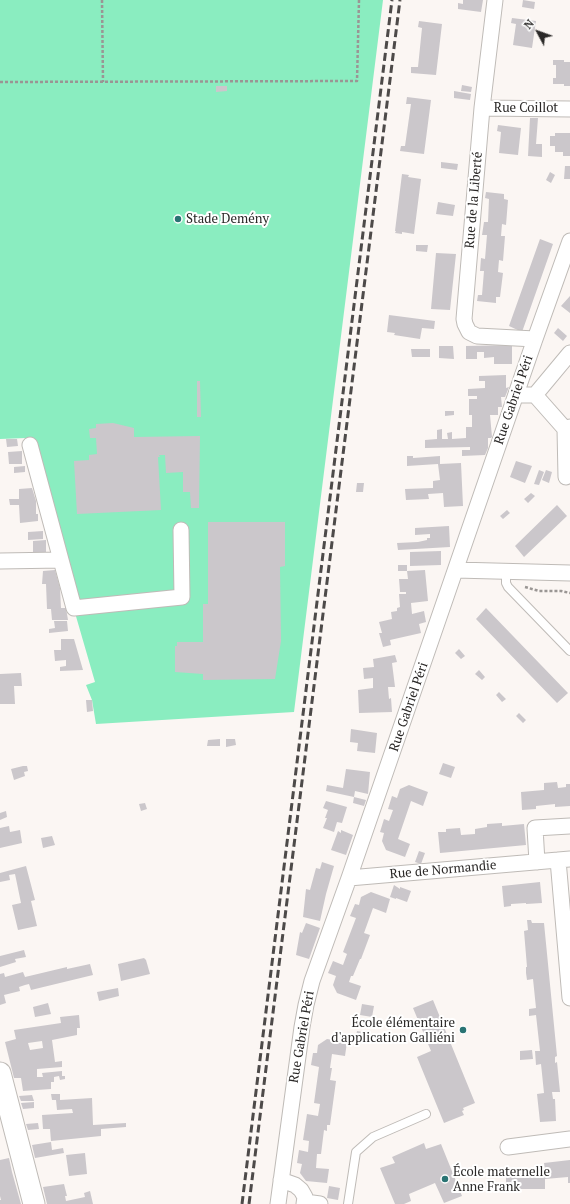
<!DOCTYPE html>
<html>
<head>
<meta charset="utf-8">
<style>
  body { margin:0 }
  #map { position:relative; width:570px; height:1204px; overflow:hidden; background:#fbf6f3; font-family:"PT Serif",serif }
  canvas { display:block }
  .north { position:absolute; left:518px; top:12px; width:40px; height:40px; -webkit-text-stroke:3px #fff; paint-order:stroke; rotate:311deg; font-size:11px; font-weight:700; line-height:16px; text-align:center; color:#2a2827 }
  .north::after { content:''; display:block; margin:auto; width:14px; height:18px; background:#2a2827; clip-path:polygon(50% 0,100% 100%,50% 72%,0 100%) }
</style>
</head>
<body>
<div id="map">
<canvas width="570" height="1204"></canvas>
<div class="north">N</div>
</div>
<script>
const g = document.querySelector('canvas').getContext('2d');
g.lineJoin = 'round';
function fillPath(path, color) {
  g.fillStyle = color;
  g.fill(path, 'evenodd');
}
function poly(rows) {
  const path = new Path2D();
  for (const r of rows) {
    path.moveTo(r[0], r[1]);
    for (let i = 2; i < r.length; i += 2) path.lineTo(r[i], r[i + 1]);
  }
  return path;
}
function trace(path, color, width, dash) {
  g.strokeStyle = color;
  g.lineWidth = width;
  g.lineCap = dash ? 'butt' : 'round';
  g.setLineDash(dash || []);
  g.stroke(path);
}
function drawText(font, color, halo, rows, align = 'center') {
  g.font = font + ' "PT Serif",serif';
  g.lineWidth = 4;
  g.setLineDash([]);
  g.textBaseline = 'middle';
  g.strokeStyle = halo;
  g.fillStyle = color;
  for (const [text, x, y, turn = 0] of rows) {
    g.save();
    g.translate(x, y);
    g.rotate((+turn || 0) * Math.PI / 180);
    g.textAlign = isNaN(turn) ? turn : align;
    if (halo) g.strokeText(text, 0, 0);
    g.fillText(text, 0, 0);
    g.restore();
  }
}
fillPath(poly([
  [0,0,383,0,294,712,96,724,92,700,86,685,95,682,60,561,26,438,0,439]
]), '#8aedc0');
fillPath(poly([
  [463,0,483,0,481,12,458,9,458,3,463,4],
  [523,0,535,2,534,9,522,7],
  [512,18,536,21,532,48,513,45,516,24,511,23],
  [419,21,442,24,436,75,411,73,411,67,418,67,422,28,418,27],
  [553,60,564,60,564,62,570,62,570,86,564,86,564,84,553,84,553,78,556,78,556,65,553,65],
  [462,85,472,87,471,92,461,91],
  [216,86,227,86,227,91,216,92],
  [454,91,471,94,470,100,454,98],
  [407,97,431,100,424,154,400,151,401,146,405,146,411,104,406,104],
  [530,118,538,118,536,144,542,144,542,157,528,156],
  [498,125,521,128,518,155,499,153,501,132,497,131],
  [555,133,570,133,570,156,563,156,563,152,555,152,555,146,550,146,550,136,555,136],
  [441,162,458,164,457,170,441,168],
  [565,166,570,166,570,179,564,179],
  [550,172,555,175,551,183,546,180],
  [402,174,409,175,408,177,421,179,414,234,402,232,402,234,395,233,396,231,395,231],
  [486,192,504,194,504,199,508,200,506,225,502,224,501,236,505,236,503,261,499,260,498,272,503,273,500,297,496,297,496,303,477,301,478,295,482,295,484,271,480,271,481,258,485,259,487,235,482,235,484,222,488,222,489,199,485,198],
  [438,202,455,205,453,216,436,214],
  [540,239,553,244,522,332,509,326],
  [416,245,428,245,427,252,416,251],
  [436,253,456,254,450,310,431,309],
  [570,296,570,313,561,306],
  [389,315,435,321,434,329,422,328,420,339,394,335,395,333,387,332],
  [558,328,567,336,563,341,554,333],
  [512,345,512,364,494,364,494,357,484,358,484,352,477,352,477,359,466,359,466,346],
  [439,346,453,346,454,359,439,358],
  [411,349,430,349,430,357,412,357],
  [506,375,506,388,509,387,505,397,501,397,502,407,498,407,498,415,490,415,492,437,491,438,488,438,488,448,485,455,462,456,462,450,470,450,470,447,425,448,425,440,437,439,437,430,442,429,442,439,448,439,447,433,452,432,452,439,466,438,466,427,472,427,472,415,469,415,469,399,477,399,477,396,468,396,468,389,485,388,485,381,479,381,479,376],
  [197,381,200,381,201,417,197,417],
  [445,411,454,411,454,415,445,416],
  [113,423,134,428,134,437,200,436,199,508,191,508,190,492,183,492,183,472,166,473,165,455,159,455,160,457,158,457,161,510,77,514,74,461,89,460,89,455,97,454,96,438,90,438,89,429,96,428,96,424],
  [6,439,17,439,18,446,7,447],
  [22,451,22,464,9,464,8,452],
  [407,456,413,456,413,458,440,456,440,464,461,463,463,506,444,507,443,493,428,494,429,499,406,500,405,489,433,488,433,481,440,480,438,464,407,466],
  [516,461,532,466,525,483,510,477],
  [25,466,25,472,14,473,14,467],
  [539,470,544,472,539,485,534,484],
  [546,470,552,472,549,483,542,480],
  [357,483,364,483,363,492,356,492],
  [32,488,36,501,36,514,38,514,38,521,20,523,19,505,10,505,9,499,19,499,19,489],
  [531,493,535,496,528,503,524,499],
  [557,505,567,516,524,557,515,546],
  [507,510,510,513,503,519,500,516],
  [208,522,285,522,285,566,280,567,281,641,275,679,203,680,203,674,175,672,175,646,177,646,177,642,203,642,203,604,208,604],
  [449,526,450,547,398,550,397,543,418,542,427,540,427,538,430,538,430,534,415,535,415,528],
  [43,531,43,539,28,540,28,532],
  [46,540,46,552,33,552,33,541],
  [441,551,441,565,410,566,410,552],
  [398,565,407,565,407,571,398,571],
  [55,570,60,588,61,608,66,608,68,620,52,620,51,609,47,609,46,584,42,584,43,571],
  [425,570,428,601,411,603,412,614,424,611,426,622,419,624,421,633,390,640,391,645,383,647,379,633,382,633,379,622,392,619,391,612,397,611,397,608,400,607,399,594,406,594,406,592,400,592,399,579,408,579,407,571],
  [486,608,568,693,557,703,476,619],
  [54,621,67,621,68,631,49,633,49,629,55,628],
  [61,639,74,639,83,670,60,671,60,667,66,666,66,660,55,661,54,650,61,650],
  [459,649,465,656,461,659,455,653],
  [395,655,397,662,392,663,395,687,388,687,389,699,391,698,392,712,359,713,358,690,373,688,373,678,364,679,363,668,374,667,373,659],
  [479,670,485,677,482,680,475,674],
  [21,673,22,686,14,686,15,704,0,704,0,674],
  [499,692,506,699,502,702,496,695],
  [86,700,92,700,93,711,87,712],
  [519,713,526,720,523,723,516,716],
  [351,729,377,733,375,753,357,751,358,743,350,742],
  [220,739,220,746,207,746,208,740],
  [226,739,235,739,236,745,226,747],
  [443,763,455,767,451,778,439,774],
  [23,766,27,766,28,771,24,772,25,776,14,780,11,769],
  [346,769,370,772,368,794,355,791,354,797,326,791,327,785,343,788],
  [557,782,558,788,566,787,566,784,570,784,570,806,555,807,555,804,536,806,536,809,522,810,521,792,544,790,544,783],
  [409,785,428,792,423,806,411,801,398,839,410,844,405,857,386,850,382,841,384,833,380,832,384,819,389,821,393,810,388,809,392,796,397,798,400,789],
  [354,797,366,800,364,806,353,803],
  [326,801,347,807,342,823,337,822,334,832,323,828,327,818,325,818,328,810,323,808],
  [145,803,147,809,141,811,139,804],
  [6,811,7,817,0,820,0,813],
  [502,823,502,826,524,824,526,845,440,853,438,832,446,832,446,829,460,828,461,835,475,834,475,829,487,827,487,824],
  [9,826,10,832,20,830,22,843,0,848,0,828],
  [341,830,353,835,346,855,331,850,338,831,341,833],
  [52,836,55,845,43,848,41,838],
  [419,851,425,853,421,864,415,862],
  [322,862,334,866,326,894,320,921,303,917,306,889,310,890,316,868,320,869],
  [26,866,35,900,31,901,37,926,18,930,12,905,21,903,15,874,9,875,10,880,0,882,0,873],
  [540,882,542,903,526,904,526,903,511,904,511,906,504,907,502,886],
  [394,885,400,889,400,887,411,891,407,902,396,898,396,899,390,897],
  [371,892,390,899,386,913,373,908,364,933,370,935,361,959,360,959,353,976,351,976,349,982,361,986,356,1000,337,993,333,985,336,976,328,973,333,961,343,965,347,954,343,952,356,918,350,916,355,904,359,905,361,897],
  [527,920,531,920,532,923,544,923,557,1056,555,1057,555,1063,557,1062,560,1092,552,1092,553,1099,555,1099,556,1121,540,1122,537,1094,544,1093,541,1064,536,1065,535,1051,540,1051,536,1015,529,1016,529,1009,536,1008,533,979,527,980,526,973,526,967,527,967,524,931,528,930],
  [306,923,320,928,309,959,296,955,300,932,302,933],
  [24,950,26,957,15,959,16,962,0,967,0,956],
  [144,958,146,960,150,974,121,981,118,964],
  [90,964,93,975,31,990,29,984,25,985,19,987,20,991,4,995,6,1003,0,1005,0,974,4,973,5,977,23,972,25,977,67,967,67,969],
  [118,988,119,996,99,1001,97,992],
  [433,1000,475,1103,463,1108,464,1110,462,1111,464,1115,444,1123,417,1057,431,1051,413,1008],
  [48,1003,51,1014,35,1017,33,1007],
  [362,1004,374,1006,372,1017,360,1015],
  [79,1015,80,1028,77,1028,77,1035,52,1040,55,1062,62,1061,62,1067,37,1069,37,1077,43,1077,42,1073,62,1071,62,1076,65,1076,65,1079,60,1080,59,1076,54,1077,54,1082,51,1082,51,1089,23,1091,21,1078,14,1078,5,1042,16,1039,14,1030,61,1023,60,1017],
  [42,1041,43,1048,30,1050,28,1043],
  [357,1031,369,1033,367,1044,355,1042],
  [327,1039,347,1042,345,1056,332,1054,330,1068,332,1068,330,1080,336,1081,330,1125,327,1125,327,1131,324,1130,321,1154,317,1154,316,1168,329,1169,327,1183,306,1181,300,1173,302,1164,297,1163,299,1150,308,1152,309,1141,303,1140,307,1114,318,1116,320,1104,314,1103,319,1067,311,1065,313,1053,317,1053,318,1045],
  [532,1050,533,1059,520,1060,520,1051],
  [51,1094,60,1094,60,1100,92,1098,93,1125,126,1123,126,1127,101,1129,101,1136,51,1141,50,1129,43,1129,42,1115,73,1113,72,1109,57,1110,56,1100,52,1100],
  [32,1095,34,1101,21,1101,19,1096],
  [34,1102,34,1108,23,1109,21,1103],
  [38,1123,39,1129,28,1130,26,1124],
  [51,1142,52,1150,63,1148,64,1153,35,1158,32,1145],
  [424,1143,426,1149,441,1144,462,1196,444,1203,435,1183,409,1194,411,1201,404,1204,395,1204,380,1168,395,1163,392,1157],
  [85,1153,87,1174,69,1176,66,1155],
  [9,1158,12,1172,21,1204,0,1204,0,1200,1,1200,0,1196,0,1160],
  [570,1160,570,1183,568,1183,568,1177,545,1179,545,1189,506,1189,506,1169,545,1169,544,1163],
  [64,1184,67,1196,65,1196,66,1201,85,1197,84,1193,90,1191,93,1204,47,1204,43,1187],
  [329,1186,340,1188,338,1200,327,1198]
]), '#cbc7cb');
const lane = poly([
  [506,572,506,583,508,587,570,651],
  [348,1204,356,1152,373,1137,426,1114]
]);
const street = poly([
  [495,0,482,108,464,319,465,324,469,332,477,336,535,339],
  [482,108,570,109],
  [516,395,535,395,570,353],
  [535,395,565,429,570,427],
  [565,429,566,477],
  [30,445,61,560],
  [0,561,61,560,74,608,182,597,181,530],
  [456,570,570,573],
  [558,860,570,998],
  [537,862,535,828,570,826],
  [349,878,570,859],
  [508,1147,570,1139],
  [281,1180,295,1185,301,1190,305,1197,304,1204],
  [305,1202,320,1204],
  [278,1204,302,1027,306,1005,312,981,349,878,535,339,570,241]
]);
const secondary = poly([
  [0,1073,34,1204]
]);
trace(lane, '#bfbbb7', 10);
trace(street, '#bfbbb7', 17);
trace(secondary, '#bfbbb7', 23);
trace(poly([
  [102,0,103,82],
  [0,82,357,81,359,0],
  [525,587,539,591,561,591,570,593]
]), '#9a9694', 2.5, [3, 2]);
trace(lane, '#fff', 8);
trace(street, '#fff', 15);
trace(secondary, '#fff', 21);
trace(poly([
  [242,1204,392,0],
  [249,1204,400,0]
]), '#4d4a49', 3, [8, 4]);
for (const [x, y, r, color] of [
  [178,219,4,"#297373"],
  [463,1030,4,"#297373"],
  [445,1179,4,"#297373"]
]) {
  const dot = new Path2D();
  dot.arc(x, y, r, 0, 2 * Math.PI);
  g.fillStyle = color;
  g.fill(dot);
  trace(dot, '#fff', 1.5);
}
drawText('13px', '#2a2827', '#fff', [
  ["Rue Coillot",526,108],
  ["Rue de la Liberté",474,200,-85],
  ["Rue Gabriel Péri",514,400,-71],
  ["Rue Gabriel Péri",409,707,-71],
  ["Rue de Normandie",443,870,-5],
  ["Rue Gabriel Péri",302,1037,-80]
]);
drawText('13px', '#2a2827', '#fff', [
  ["Stade Demény",186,219],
  ["École élémentaire",455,1023,"right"],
  ["d'application Galliéni",455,1038,"right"],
  ["École maternelle",453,1172],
  ["Anne Frank",453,1187]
], 'left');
</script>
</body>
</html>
